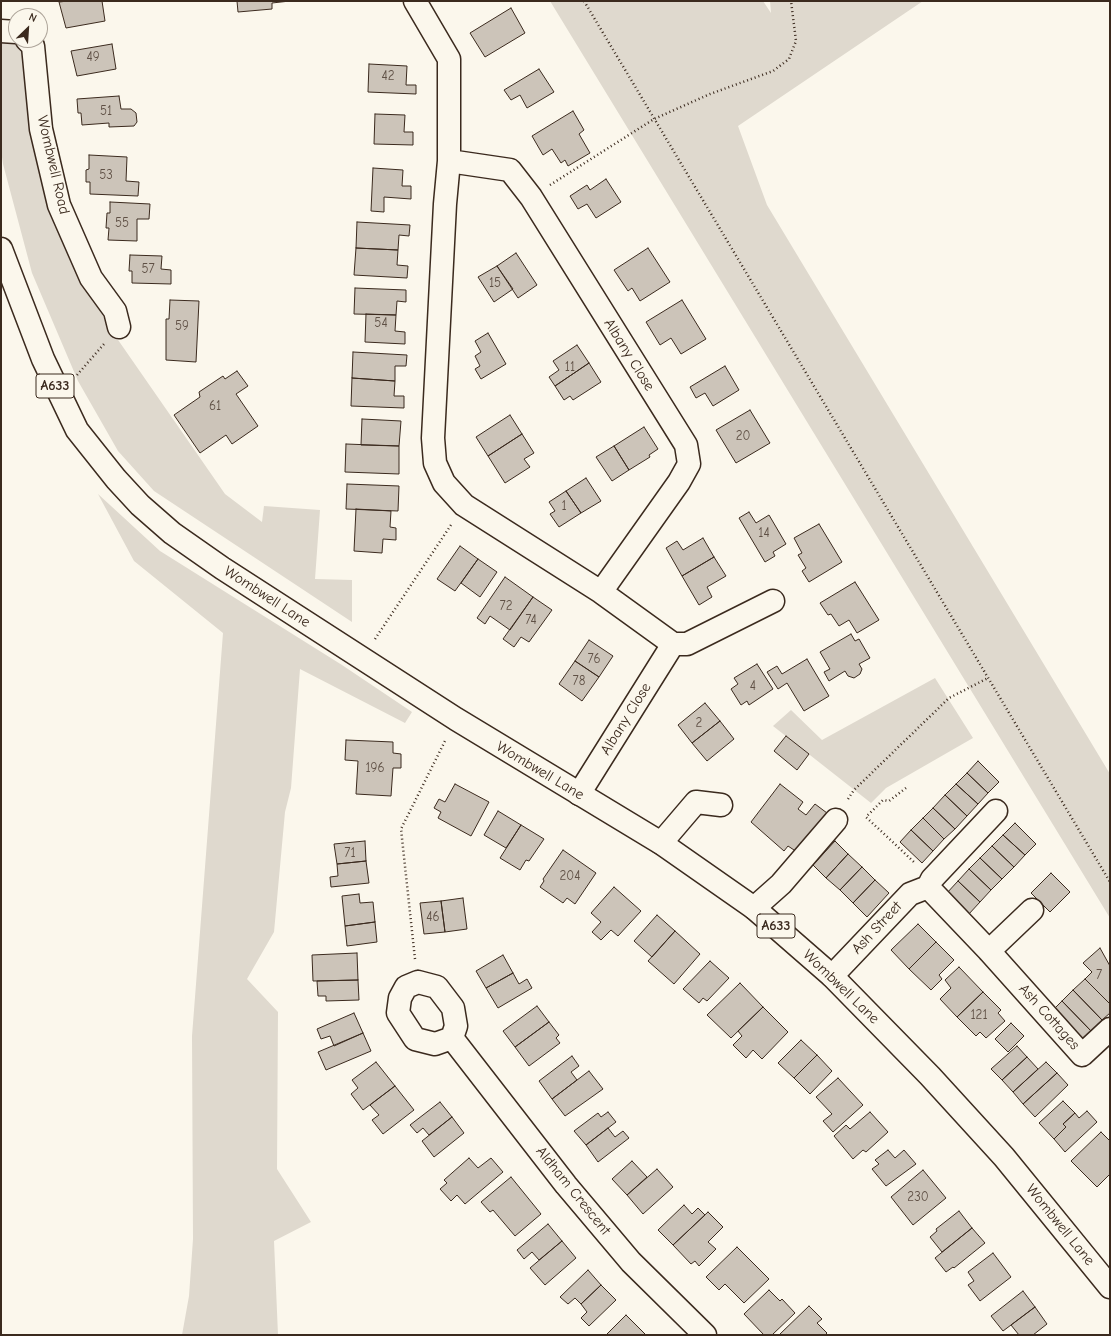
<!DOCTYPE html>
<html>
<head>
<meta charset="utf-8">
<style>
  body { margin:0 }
  #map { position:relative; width:1111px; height:1336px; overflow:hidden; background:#fbf7ec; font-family:"Comic Neue",sans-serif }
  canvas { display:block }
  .frame { position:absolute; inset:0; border:2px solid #3b2a1e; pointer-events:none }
  .north { position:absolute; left:8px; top:8px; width:40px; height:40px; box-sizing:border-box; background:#fbf7ec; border:1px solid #aea59a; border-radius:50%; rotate:25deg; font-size:11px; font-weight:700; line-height:16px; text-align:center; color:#3b2a1e }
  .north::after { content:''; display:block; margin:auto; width:14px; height:18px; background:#3b2a1e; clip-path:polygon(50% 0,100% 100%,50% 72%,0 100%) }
</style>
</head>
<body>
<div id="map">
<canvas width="1111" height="1336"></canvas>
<div class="frame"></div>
<div class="north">N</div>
</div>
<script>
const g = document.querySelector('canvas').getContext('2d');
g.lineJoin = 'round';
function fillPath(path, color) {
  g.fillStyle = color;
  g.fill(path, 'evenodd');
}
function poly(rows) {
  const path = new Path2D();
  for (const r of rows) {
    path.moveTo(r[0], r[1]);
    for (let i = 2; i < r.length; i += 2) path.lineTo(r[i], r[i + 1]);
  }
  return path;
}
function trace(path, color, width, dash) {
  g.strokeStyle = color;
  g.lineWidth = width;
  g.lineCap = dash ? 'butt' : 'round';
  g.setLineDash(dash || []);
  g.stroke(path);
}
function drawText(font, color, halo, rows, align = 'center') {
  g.font = font + ' "Comic Neue",sans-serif';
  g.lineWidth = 3;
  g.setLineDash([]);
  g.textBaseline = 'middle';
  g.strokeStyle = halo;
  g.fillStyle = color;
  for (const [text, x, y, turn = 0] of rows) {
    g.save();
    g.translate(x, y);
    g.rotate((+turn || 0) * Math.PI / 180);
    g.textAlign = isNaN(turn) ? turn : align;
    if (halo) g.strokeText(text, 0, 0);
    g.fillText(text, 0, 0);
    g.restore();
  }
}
fillPath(poly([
  [550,1,763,1,771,13,770,1,923,1,738,126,767,205,1110,774,1110,918],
  [1,40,20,40,65,242,107,324,225,494,262,522,264,506,320,510,315,579,352,580,352,622,154,491,118,451,78,381,32,273,3,164,1,150],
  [98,494,160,551,342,665,412,712,405,723,300,669,291,788,285,812,274,932,247,979,278,1012,277,1169,311,1222,274,1241,278,1335,182,1335,189,1296,193,1239,192,1036,223,633,134,561],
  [935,678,973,738,886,788,871,803,773,726,791,710,822,740]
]), '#dfd9ce');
const building = poly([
  [68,1,102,1,105,21,66,28,59,2,68,1],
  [237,1,290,1,272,3,272,9,238,12,237,1],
  [511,8,525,33,485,57,470,33,511,8],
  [112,44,116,69,77,76,71,51,112,44],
  [369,64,407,66,406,85,416,85,416,94,368,92,369,64],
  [539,69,554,92,527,108,520,95,511,100,504,90,539,69],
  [119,96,121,109,131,109,136,113,137,122,134,126,109,127,109,123,82,125,81,113,78,113,77,99,119,96],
  [573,111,584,130,579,134,590,153,568,166,565,160,561,163,552,149,543,155,532,136,573,111],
  [375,114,405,115,404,132,413,132,413,145,374,144,375,114],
  [89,155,127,157,126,181,139,182,138,196,90,194,90,182,86,182,86,170,89,169,89,155],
  [373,168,403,170,402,186,411,186,411,199,384,197,384,212,371,211,373,168],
  [606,179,621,202,596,218,587,204,578,209,570,196,587,185,590,190,606,179],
  [110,202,150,204,149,219,137,219,137,241,108,240,109,228,106,228,107,213,110,213,110,202],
  [357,222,410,225,409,236,399,235,398,250,356,248,357,222],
  [356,248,398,250,397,265,408,266,407,278,354,275,356,248],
  [648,248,670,282,640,301,632,288,628,291,614,270,648,248],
  [516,253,537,285,518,298,497,266,516,253],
  [130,255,162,256,161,269,171,270,171,284,132,283,132,271,129,271,130,255],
  [497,266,513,289,494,302,478,277,497,266],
  [355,288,406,290,406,302,397,301,396,315,354,314,355,288],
  [170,300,199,301,196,362,166,360,166,319,169,319,170,300],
  [682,300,706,339,681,354,671,338,660,345,646,322,682,300],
  [366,314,396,315,395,331,405,332,405,344,365,342,366,314],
  [488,333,506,364,481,379,475,369,480,366,475,356,481,352,475,341,488,333],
  [577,345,589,363,555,386,549,377,559,370,553,361,577,345],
  [353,352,407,355,406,366,395,366,395,381,352,378,353,352],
  [589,363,601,382,573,400,570,396,564,400,555,386,589,363],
  [725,366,739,390,713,406,705,393,696,398,690,387,725,366],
  [237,371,248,386,236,394,258,426,232,444,226,435,200,453,174,415,200,397,199,392,223,376,225,379,237,371],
  [352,378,395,381,394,396,404,396,404,408,351,406,352,378],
  [750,410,770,443,736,463,716,430,750,410],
  [510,415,522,434,488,456,476,437,510,415],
  [362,419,401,421,399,446,361,445,362,419],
  [644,427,658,449,649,455,650,457,629,470,614,446,644,427],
  [522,434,534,453,524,459,530,467,505,483,488,456,522,434],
  [346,444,399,446,399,474,345,472,346,444],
  [614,446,629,470,612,481,596,457,614,446],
  [586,478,601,501,581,513,566,491,586,478],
  [347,484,399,486,398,511,346,509,347,484],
  [566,491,581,513,559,527,550,514,555,511,549,502,566,491],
  [356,509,391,511,390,527,396,528,396,540,383,539,382,553,354,551,356,509],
  [749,512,756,523,769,515,786,544,773,552,775,556,765,562,739,518,749,512],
  [819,524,842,562,809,582,802,571,806,568,798,555,802,553,794,538,819,524],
  [703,538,714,557,682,576,666,548,677,541,683,550,703,538],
  [460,546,478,559,455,591,437,579,460,546],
  [714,557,726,576,707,587,712,597,699,605,682,576,714,557],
  [478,559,497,572,480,597,461,583,478,559],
  [505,577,533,597,510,630,490,616,485,624,477,618,505,577],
  [855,582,879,620,857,633,849,620,839,626,831,614,828,615,820,603,855,582],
  [533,597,552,610,529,642,521,637,514,647,503,639,533,597],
  [851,634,855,641,859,639,870,658,859,664,862,669,860,674,854,678,848,676,845,671,829,681,824,672,830,669,820,652,851,634],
  [589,640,613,656,599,677,575,661,589,640],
  [807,659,829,696,804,711,787,683,778,689,767,672,777,666,782,674,807,659],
  [575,661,599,677,582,701,559,684,575,661],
  [757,664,773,689,749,705,747,701,741,705,731,689,738,684,734,678,757,664],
  [705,703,720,721,692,743,678,725,705,703],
  [720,721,734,739,707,761,692,743,720,721],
  [786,736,809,754,797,770,774,751,786,736],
  [346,740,393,742,393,753,401,754,401,768,393,768,391,796,356,794,358,761,345,760,346,740],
  [978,761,999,782,988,793,967,773,978,761],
  [967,773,988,793,978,804,956,784,967,773],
  [455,784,489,802,471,836,438,818,441,812,434,808,439,799,445,802,455,784],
  [780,784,803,802,798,809,806,815,815,804,827,813,797,852,788,846,784,851,751,822,780,784],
  [956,784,978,804,967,816,945,795,956,784],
  [945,795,967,816,955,829,933,808,945,795],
  [933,808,955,829,944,839,923,818,933,808],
  [498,811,521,825,506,848,484,835,498,811],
  [923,818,944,839,933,851,911,830,923,818],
  [1015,823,1036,844,1025,855,1003,835,1015,823],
  [521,825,544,839,529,861,526,860,520,870,500,858,521,825],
  [911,830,933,851,922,863,900,842,911,830],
  [1003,835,1025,855,1014,867,992,846,1003,835],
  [365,841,366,861,337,864,334,844,365,841],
  [835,841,848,854,826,878,813,865,835,841],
  [992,846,1014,867,1002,879,980,858,992,846],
  [563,850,596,873,575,904,567,898,563,903,540,887,544,881,543,879,563,850],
  [848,854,862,867,840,890,826,878,848,854],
  [980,858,1002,879,991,890,969,869,980,858],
  [366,861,369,883,331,887,330,877,338,876,337,864,366,861],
  [862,867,875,880,853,903,840,890,862,867],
  [969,869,991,890,980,902,958,881,969,869],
  [1051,873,1070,892,1050,912,1031,893,1051,873],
  [875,880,889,893,867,917,853,903,875,880],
  [958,881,980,902,968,915,946,894,958,881],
  [614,887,641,911,618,936,611,930,601,940,592,932,601,922,591,913,614,887],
  [359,894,360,903,373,902,375,922,345,926,342,896,359,894],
  [463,898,467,929,445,932,441,901,463,898],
  [441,901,445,932,424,934,420,903,441,901],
  [657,915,675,931,652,957,634,941,657,915],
  [375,922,377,942,347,946,345,926,375,922],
  [918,924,936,942,909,969,891,950,918,924],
  [675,931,700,954,674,984,648,961,675,931],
  [936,942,954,960,939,975,942,979,931,990,909,969,936,942],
  [1100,948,1110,966,1110,1004,1085,979,1092,972,1083,963,1100,948],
  [357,953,358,980,313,981,312,955,357,953],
  [503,955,513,973,486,988,476,971,503,955],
  [710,961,729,978,707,1001,703,998,699,1003,683,989,710,961],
  [959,967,983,992,957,1017,940,999,951,988,945,980,959,967],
  [513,973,519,984,527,979,532,988,498,1008,486,988,513,973],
  [1085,979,1110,1004,1110,1013,1102,1020,1073,990,1085,979],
  [358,980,359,1000,326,1001,326,996,318,996,317,981,358,980],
  [740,983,763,1007,731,1038,707,1015,740,983],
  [1073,990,1102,1020,1091,1031,1062,1001,1073,990],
  [983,992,1001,1010,998,1013,1005,1021,986,1038,980,1032,976,1036,957,1017,983,992],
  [1062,1001,1091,1031,1081,1042,1051,1012,1062,1001],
  [537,1006,549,1022,515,1047,503,1031,537,1006],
  [763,1007,788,1032,762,1059,753,1050,746,1058,733,1045,742,1036,738,1031,763,1007],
  [354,1013,363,1033,334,1046,330,1036,321,1039,317,1029,354,1013],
  [549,1022,559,1035,556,1038,560,1043,529,1066,515,1047,549,1022],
  [1011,1023,1024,1036,1008,1052,995,1039,1011,1023],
  [363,1033,371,1051,326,1070,318,1052,363,1033],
  [801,1040,817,1055,794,1078,778,1063,801,1040],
  [1017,1046,1027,1057,1002,1080,991,1069,1017,1046],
  [817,1055,832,1071,810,1094,794,1078,817,1055],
  [572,1056,579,1066,571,1072,577,1080,552,1099,539,1081,572,1056],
  [1027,1057,1038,1069,1013,1092,1002,1080,1027,1057],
  [376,1062,395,1086,363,1110,351,1094,358,1088,352,1080,376,1062],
  [1046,1062,1057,1073,1023,1104,1013,1092,1046,1062],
  [589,1071,603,1089,565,1116,552,1099,589,1071],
  [1057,1073,1068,1085,1035,1117,1023,1104,1057,1073],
  [838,1078,863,1105,833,1132,823,1121,832,1114,816,1097,838,1078],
  [395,1086,414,1110,383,1134,372,1120,379,1115,370,1105,395,1086],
  [1063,1101,1075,1113,1063,1124,1066,1127,1054,1139,1039,1123,1063,1101],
  [440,1102,452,1117,429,1135,423,1128,417,1133,410,1125,440,1102],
  [1087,1111,1097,1122,1065,1152,1054,1139,1066,1127,1063,1124,1075,1113,1079,1118,1087,1111],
  [608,1112,616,1122,586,1145,574,1131,598,1113,601,1117,608,1112],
  [870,1112,888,1132,866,1152,863,1150,853,1159,834,1136,846,1125,850,1129,870,1112],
  [452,1117,464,1133,434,1157,422,1141,452,1117],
  [608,1128,615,1137,623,1131,629,1138,598,1162,586,1145,608,1128],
  [1101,1132,1110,1141,1110,1174,1097,1187,1071,1161,1101,1132],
  [888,1150,895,1158,904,1150,916,1164,886,1186,872,1169,879,1164,875,1160,888,1150],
  [469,1158,478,1168,491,1158,503,1172,465,1204,457,1195,451,1201,440,1189,447,1183,444,1180,469,1158],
  [632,1161,647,1177,627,1195,612,1179,632,1161],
  [657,1169,673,1187,643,1214,627,1195,657,1169],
  [923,1170,946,1198,913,1225,891,1197,923,1170],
  [511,1177,541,1214,515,1236,493,1210,490,1212,481,1202,511,1177],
  [684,1205,692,1214,698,1208,705,1215,673,1245,658,1230,684,1205],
  [959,1211,972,1228,942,1252,930,1237,937,1231,936,1229,959,1211],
  [708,1212,723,1227,708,1242,716,1249,699,1266,695,1261,691,1264,673,1245,708,1212],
  [548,1224,562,1241,539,1260,532,1252,524,1259,517,1250,548,1224],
  [972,1228,985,1243,954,1268,953,1267,946,1272,935,1258,972,1228],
  [562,1241,576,1258,545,1285,530,1268,562,1241],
  [737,1247,769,1279,744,1303,725,1284,719,1290,706,1277,737,1247],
  [993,1253,1011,1277,980,1301,968,1285,974,1281,968,1272,993,1253],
  [588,1270,601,1285,581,1304,575,1298,568,1304,560,1297,588,1270],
  [601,1285,616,1300,589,1326,581,1318,587,1312,581,1304,601,1285],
  [769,1290,780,1301,782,1299,795,1313,772,1335,764,1335,744,1314,769,1290],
  [1023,1291,1035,1307,1003,1331,991,1316,1023,1291],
  [809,1306,822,1319,817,1323,827,1333,825,1335,779,1335,809,1306],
  [1035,1307,1047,1324,1033,1335,1019,1335,1011,1325,1035,1307],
  [626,1315,646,1335,606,1335,626,1315]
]);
fillPath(building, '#ccc4b9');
trace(building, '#3b2a1e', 1);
const minor = poly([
  [415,1,449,59,449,161,445,204,433,438,435,463,444,483,464,505,601,592,673,644,687,644,773,601],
  [1,31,16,32],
  [27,40,33,46,41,129,59,205,91,278,115,311,119,327],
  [449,161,510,170,531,197,686,445,689,464,679,482,601,592],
  [579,794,673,644],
  [661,843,696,802,721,805],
  [928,887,989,951,1082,1055,1110,1029],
  [754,908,781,884,836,820],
  [989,951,1032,910],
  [832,976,910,894,928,887,932,879,996,811],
  [418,982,437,987,453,1008,456,1026,452,1038,435,1044,415,1039,398,1013,400,998,406,987,418,982],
  [452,1038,566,1185,631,1262,705,1335]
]);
const major = poly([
  [1,249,43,359,77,430,116,479,140,505,172,533,222,568,456,719,661,843,754,908,832,976,930,1076,1004,1157,1110,1287]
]);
trace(minor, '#3b2a1e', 25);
trace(major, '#3b2a1e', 25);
trace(poly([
  [584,1,1110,882],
  [550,185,654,119,710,94,773,71,789,59,796,41,791,1],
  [77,375,104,344],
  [375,639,451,525],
  [906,788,889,801,883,800,866,817,915,863],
  [848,799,854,790,949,698,988,678],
  [415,959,401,829,446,739]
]), '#3b2a1e', 2.5, [1, 3]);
trace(minor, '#fbf7ec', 22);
trace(major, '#fbf7ec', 22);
drawText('13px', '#5f5045', null, [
  ["49",93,57],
  ["42",388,76],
  ["51",106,111],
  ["53",106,175],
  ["55",122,223],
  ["57",148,269],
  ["15",495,283],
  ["54",381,323],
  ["59",182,326],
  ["11",570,367],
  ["61",215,406],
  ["20",743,436],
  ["1",564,506],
  ["14",764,533],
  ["72",506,606],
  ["74",531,620],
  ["76",594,659],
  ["78",579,681],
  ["4",753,686],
  ["2",699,723],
  ["196",375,768],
  ["71",350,853],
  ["204",570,876],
  ["46",433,917],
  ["7",1099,975],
  ["121",979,1015],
  ["230",918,1197]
]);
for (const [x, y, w] of [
  [55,386,38],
  [776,926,38]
]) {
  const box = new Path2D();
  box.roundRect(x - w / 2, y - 12, w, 24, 3);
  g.fillStyle = '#fbf7ec';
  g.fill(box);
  trace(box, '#3b2a1e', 1);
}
drawText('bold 14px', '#3b2a1e', null, [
  ["A633",55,386],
  ["A633",776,926]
]);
drawText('15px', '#3b2a1e', '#fbf7ec', [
  ["Wombwell Road",53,165,77],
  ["Albany Close",629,355,58],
  ["Wombwell Lane",267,597,33],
  ["Albany Close",626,719,-58],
  ["Wombwell Lane",540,771,31],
  ["Ash Street",877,928,-47],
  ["Wombwell Lane",841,987,44],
  ["Ash Cottages",1049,1017,48],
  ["Aldham Crescent",573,1191,51],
  ["Wombwell Lane",1060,1225,51]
]);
</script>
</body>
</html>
